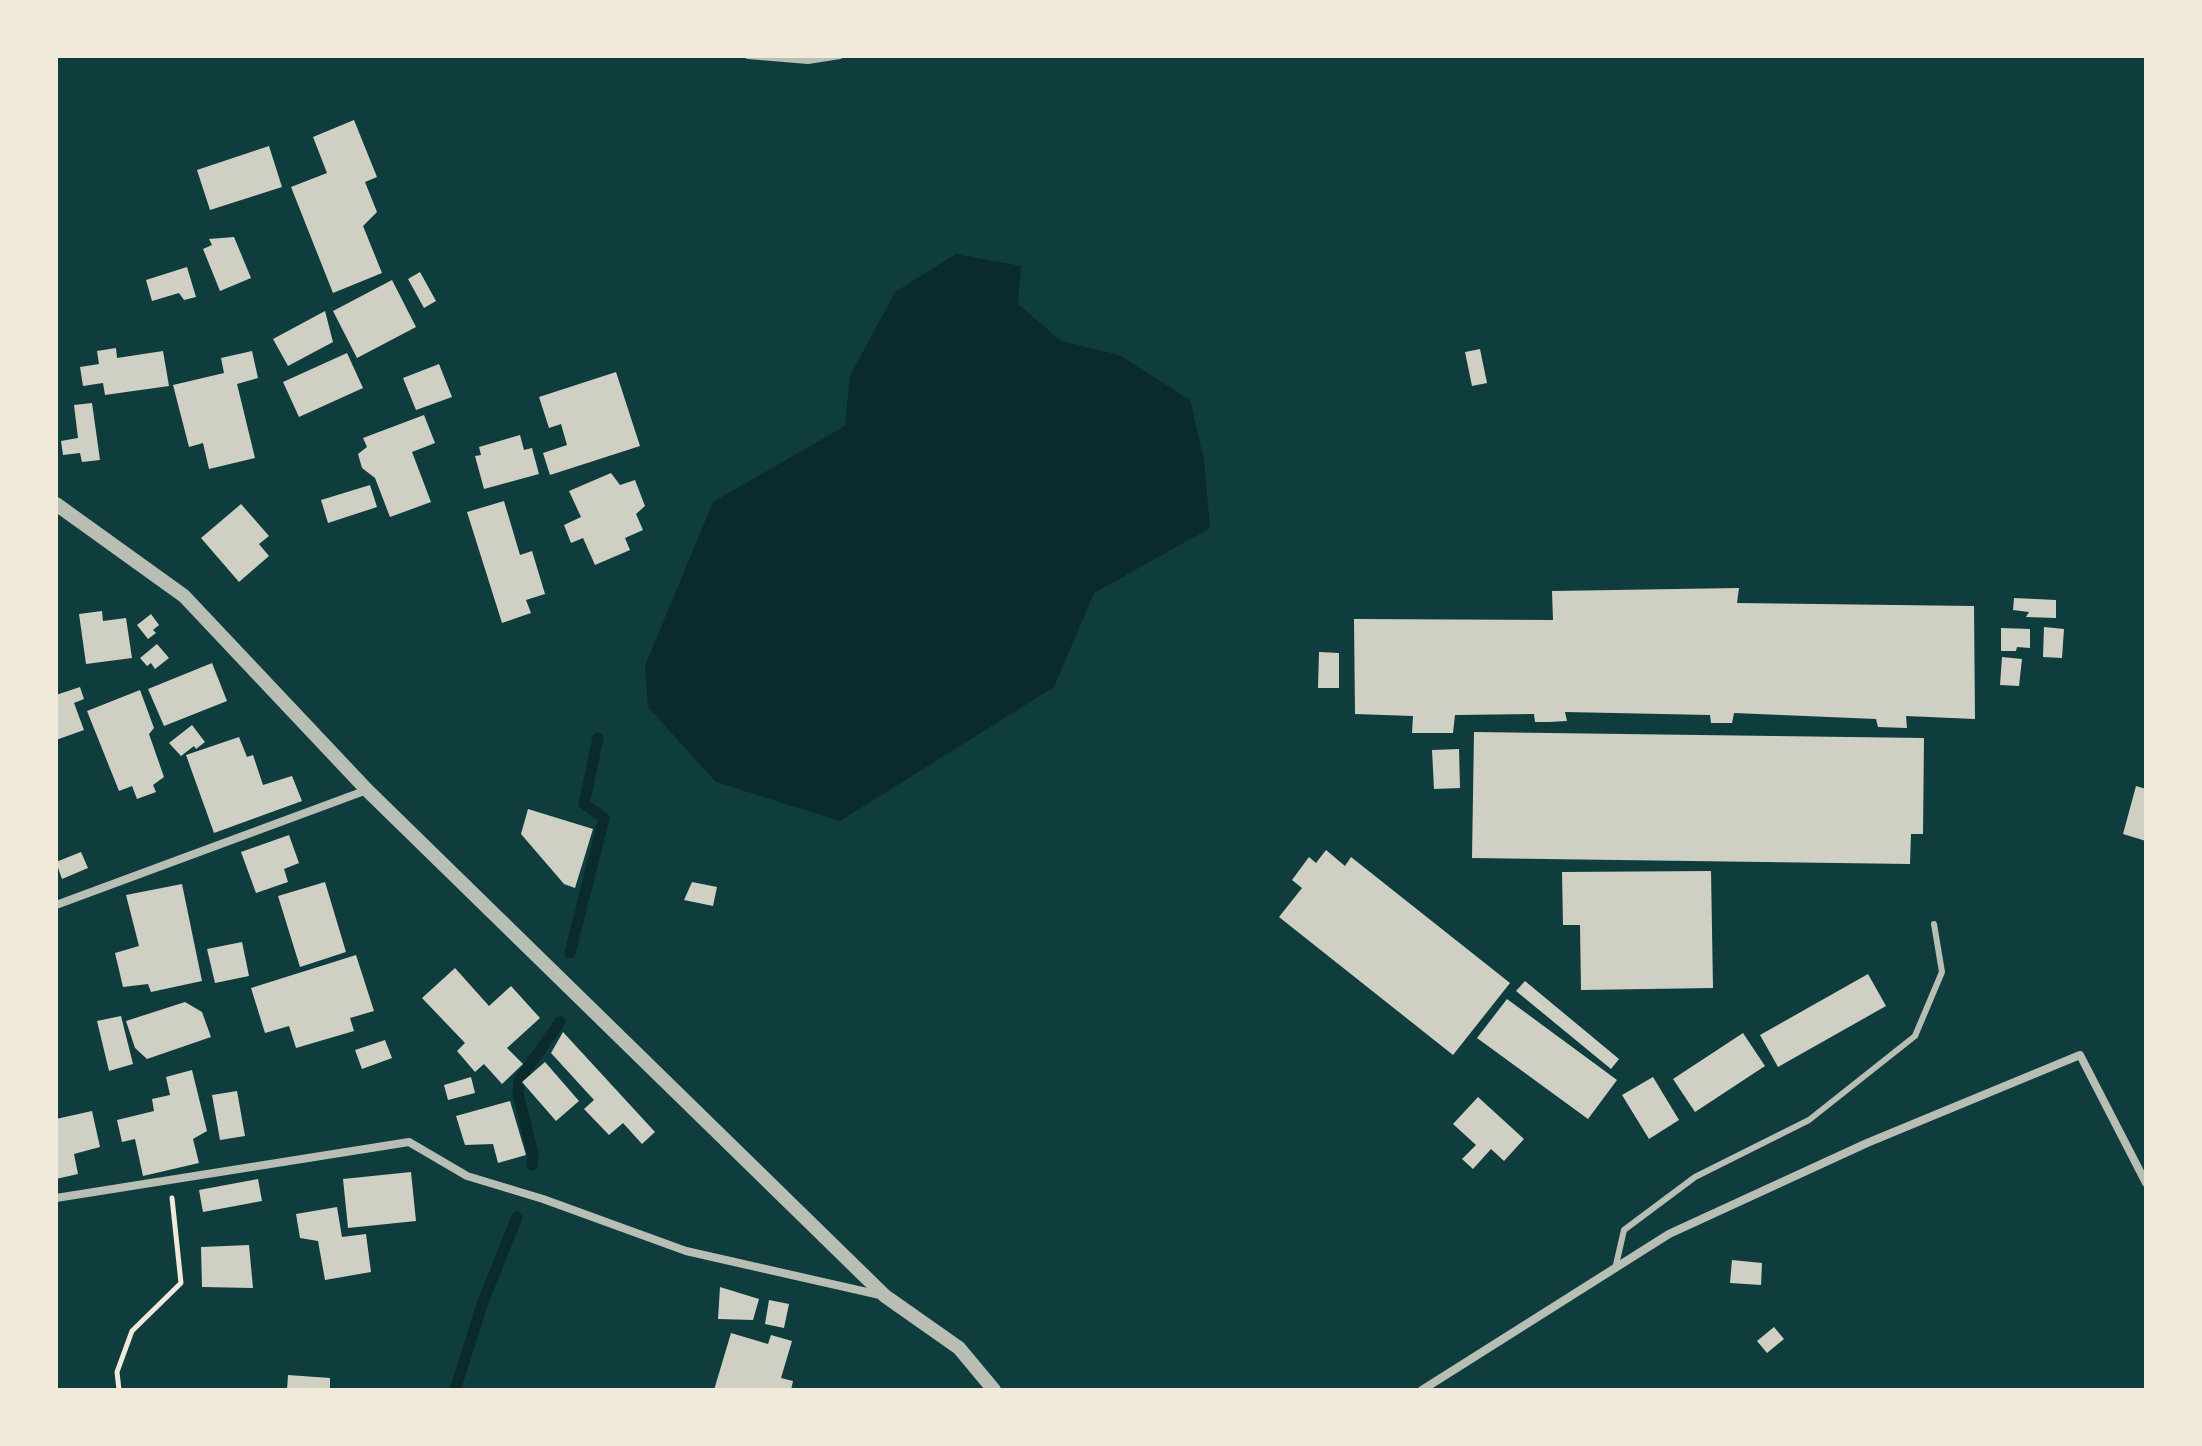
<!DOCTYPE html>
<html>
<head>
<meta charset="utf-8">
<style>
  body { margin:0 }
  #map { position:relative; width:2202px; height:1446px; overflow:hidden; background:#0f3d3e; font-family:"Space Grotesk",sans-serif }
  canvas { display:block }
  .frame { position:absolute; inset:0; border:58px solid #f1e9da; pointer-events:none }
</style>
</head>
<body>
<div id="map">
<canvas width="2202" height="1446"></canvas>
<div class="frame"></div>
</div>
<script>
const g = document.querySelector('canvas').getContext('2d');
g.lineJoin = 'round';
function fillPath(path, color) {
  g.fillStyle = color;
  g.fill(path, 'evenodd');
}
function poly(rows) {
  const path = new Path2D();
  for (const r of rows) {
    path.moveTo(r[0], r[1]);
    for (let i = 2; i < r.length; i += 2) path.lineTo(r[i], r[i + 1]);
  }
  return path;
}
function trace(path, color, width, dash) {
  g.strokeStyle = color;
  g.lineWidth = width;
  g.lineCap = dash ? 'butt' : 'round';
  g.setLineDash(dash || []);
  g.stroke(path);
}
fillPath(poly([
  [956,254,1021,266,1018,304,1061,341,1119,355,1190,400,1204,460,1210,528,1094,593,1054,687,840,821,716,782,648,707,645,666,713,502,845,426,850,376,895,292]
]), '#0a2a2b');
trace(poly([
  [570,953,604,818,584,804,598,738],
  [532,1165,533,1155,518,1093,519,1080,560,1022],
  [455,1390,483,1302,517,1217]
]), '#0a2a2b', 11);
fillPath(poly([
  [354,120,377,177,365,182,377,212,363,226,382,273,333,293,291,187,327,173,313,137],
  [269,146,282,187,210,210,197,170],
  [234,237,251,278,220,291,203,249,212,245,209,239],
  [187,267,196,297,184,300,179,293,152,301,146,280],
  [420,272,436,301,424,308,408,279],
  [392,280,416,327,357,358,333,311],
  [325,311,333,342,288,366,273,339],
  [116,348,117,358,163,351,169,386,105,395,103,383,83,386,80,367,99,364,97,351],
  [1480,349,1487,383,1472,386,1465,352],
  [252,351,258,378,237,384,255,458,209,469,203,443,189,447,173,385,224,373,221,358],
  [347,353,363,388,299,417,283,382],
  [439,364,452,397,416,410,403,378],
  [616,372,640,446,550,475,543,453,567,445,561,424,549,428,539,397],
  [92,403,100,460,82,462,80,453,63,455,61,441,78,438,74,405],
  [424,415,435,443,412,452,431,502,390,517,375,478,362,468,358,454,367,447,363,438],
  [520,435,524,450,532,448,539,474,484,489,475,456,481,455,479,447],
  [611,473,620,485,635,480,645,506,636,514,643,530,625,538,630,550,595,565,583,538,571,543,564,525,581,517,569,491],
  [370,485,377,507,328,523,321,500],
  [504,501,520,555,532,551,545,594,526,600,531,613,502,623,467,512],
  [241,504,269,536,259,544,269,556,239,582,201,538],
  [1739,588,1737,603,1974,606,1975,719,1906,716,1907,728,1878,727,1876,719,1734,713,1732,723,1711,723,1710,715,1565,712,1567,721,1549,722,1535,722,1534,714,1455,715,1453,733,1412,733,1413,716,1355,714,1354,619,1553,620,1552,591],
  [2014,598,2056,600,2056,618,2026,617,2029,612,2013,610],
  [102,611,103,621,126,618,132,658,86,664,79,614],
  [151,614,159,625,153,630,156,633,148,639,137,625],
  [2044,627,2064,629,2062,658,2043,657],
  [2001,628,2030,629,2030,648,2017,647,2016,651,2001,651],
  [157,644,169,658,155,669,151,663,147,666,140,658],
  [1319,652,1339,653,1339,688,1318,688],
  [2002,657,2022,659,2019,686,2000,685],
  [212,663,227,701,164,726,148,689],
  [80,687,84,699,74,703,84,730,56,740,56,695],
  [140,690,154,728,149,734,164,777,153,785,156,792,137,799,132,786,119,791,87,711],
  [192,725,205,742,196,749,194,746,181,756,169,743],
  [1474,732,1924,738,1923,834,1911,834,1910,864,1472,858],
  [239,737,247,757,253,755,263,785,292,776,302,801,214,833,186,755],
  [1459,749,1460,788,1434,789,1432,750],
  [2136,786,2146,789,2146,841,2123,834],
  [528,809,593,829,575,888,564,884,521,834],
  [289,835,299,863,284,869,288,882,256,893,241,852],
  [1326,850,1345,866,1351,857,1510,983,1453,1055,1279,917,1302,888,1292,880,1309,857,1316,863],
  [81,852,88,868,62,879,56,862],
  [1711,871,1713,988,1581,990,1580,925,1563,925,1562,872],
  [325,882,346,952,300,967,278,896],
  [692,882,717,887,713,906,684,900],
  [182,884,202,981,151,992,148,984,123,987,115,953,139,946,126,895],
  [242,942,249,976,215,983,207,949],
  [356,955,374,1011,350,1018,354,1031,296,1048,289,1026,265,1033,251,988],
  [455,968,489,1006,511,986,540,1018,507,1048,523,1064,502,1084,484,1064,475,1072,457,1051,465,1043,422,998],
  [1868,974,1886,1006,1778,1067,1760,1035],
  [1525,981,1619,1059,1611,1069,1516,991],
  [1507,999,1617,1080,1588,1119,1477,1038],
  [185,1002,202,1012,211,1037,147,1059,135,1048,126,1021],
  [121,1016,133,1064,109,1071,97,1021],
  [563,1032,655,1132,642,1144,623,1123,609,1135,584,1109,594,1100,551,1053],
  [1743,1033,1765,1066,1695,1112,1673,1079],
  [385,1040,392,1058,362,1069,355,1050],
  [545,1062,579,1101,556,1121,522,1082],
  [192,1070,207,1131,193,1139,199,1163,143,1176,135,1139,122,1142,117,1120,154,1111,152,1099,170,1095,166,1077],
  [471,1077,475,1093,448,1100,444,1085],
  [1653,1077,1679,1120,1649,1139,1622,1095],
  [237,1091,245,1136,220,1140,212,1095],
  [1478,1097,1524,1139,1504,1161,1491,1149,1473,1169,1462,1159,1476,1145,1453,1124],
  [510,1101,526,1155,498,1163,493,1144,465,1145,456,1116],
  [92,1111,100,1147,74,1154,78,1174,56,1179,56,1119],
  [411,1172,416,1221,348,1228,343,1179],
  [258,1179,262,1201,203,1212,199,1190],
  [337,1207,342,1237,366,1234,371,1272,325,1280,318,1241,300,1238,296,1214],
  [249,1245,253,1288,202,1287,201,1247],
  [1732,1260,1762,1263,1761,1285,1730,1283],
  [720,1287,759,1299,753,1320,718,1319],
  [769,1300,789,1304,784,1328,765,1324],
  [1774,1327,1784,1339,1767,1353,1757,1341],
  [731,1333,768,1344,771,1335,792,1341,781,1378,793,1381,791,1390,714,1390],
  [288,1375,330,1378,330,1390,287,1390]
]), '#cfcfc3');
trace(poly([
  [119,1390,117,1372,132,1331,181,1283,172,1198]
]), '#f1e9da', 5);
trace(poly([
  [748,56,808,61,840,56],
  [1615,1269,1624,1230,1695,1177,1809,1120,1915,1036,1942,972,1934,924]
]), '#b8beb3', 6);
trace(poly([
  [56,905,367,790],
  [56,1198,409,1142,467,1176,543,1199,686,1251,880,1295],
  [1422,1390,1669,1234,1867,1143,2080,1055,2146,1183]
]), '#b8beb3', 8);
trace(poly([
  [56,504,184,596,367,790,885,1296,959,1348,994,1390]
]), '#b8beb3', 14);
</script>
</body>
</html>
